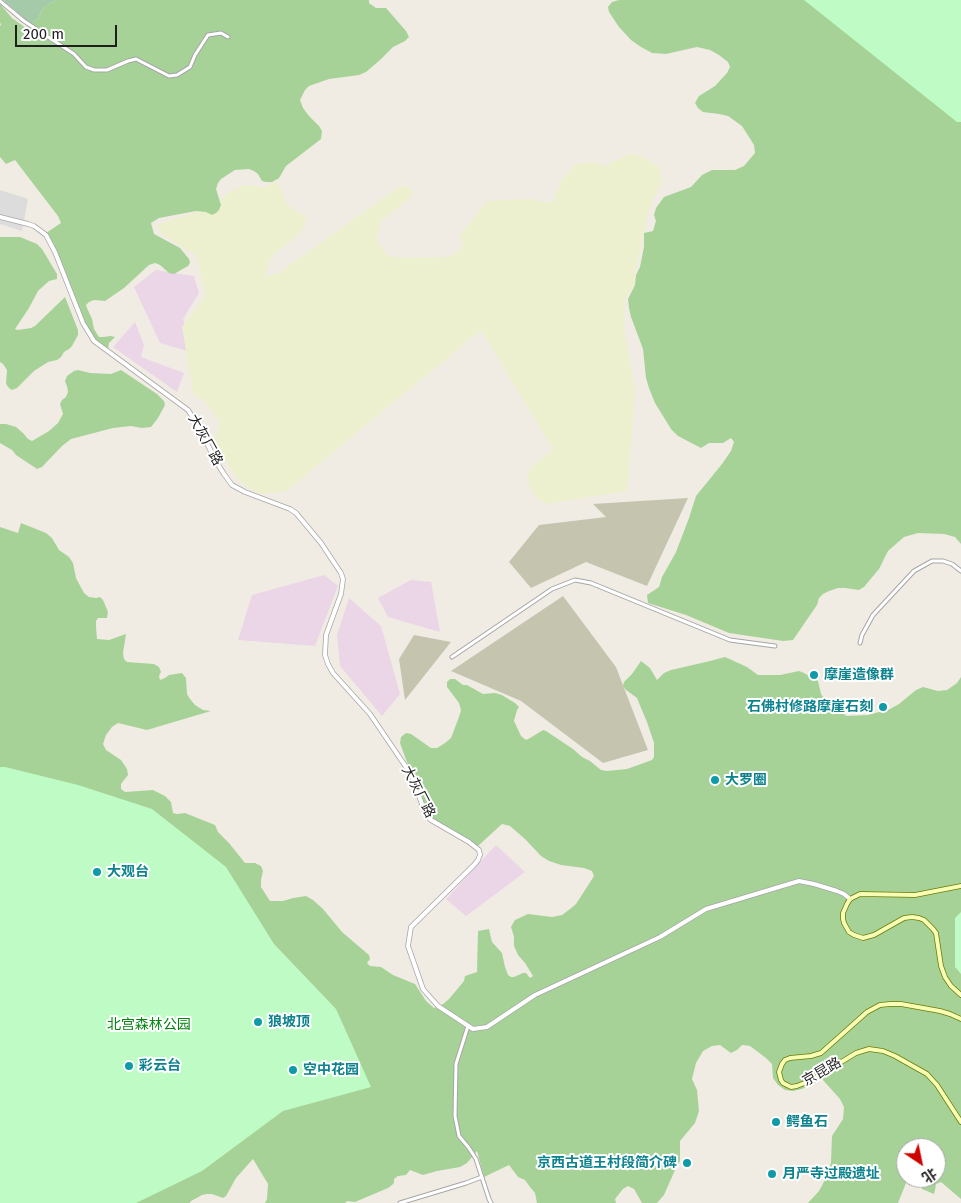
<!DOCTYPE html>
<html>
<head>
<meta charset="utf-8">
<style>
  body { margin:0 }
  #map { position:relative; width:961px; height:1203px; overflow:hidden; background:#f0ece4; font-family:"Fira Sans","Noto Sans SC",sans-serif }
  canvas { display:block }
  .north { position:absolute; left:896px; top:1138px; width:50px; height:50px; box-sizing:border-box; background:#fff; border:1px solid #a5a5a5; border-radius:50%; rotate:146deg; font-size:14px; font-weight:700; line-height:20px; text-align:center; color:#1f1f1f }
  .north::after { content:''; display:block; margin:auto; width:18px; height:22px; background:#cd0300; clip-path:polygon(50% 0,100% 100%,50% 72%,0 100%) }
  .scale { position:absolute; left:15px; top:25px; width:102px; height:22px; box-sizing:border-box; border:2px solid #1f1f1f; border-top:0; padding-left:6px; font-size:15px; line-height:18px; white-space:nowrap; color:#1f1f1f; -webkit-text-stroke:4px #fff; paint-order:stroke }
</style>
</head>
<body>
<div id="map">
<canvas width="961" height="1203"></canvas>
<div class="north">北</div>
<div class="scale">200 m</div>
</div>
<script>
const g = document.querySelector('canvas').getContext('2d');
g.lineJoin = 'round';
function fillPath(path, color) {
  g.fillStyle = color;
  g.fill(path, 'evenodd');
}
function poly(rows) {
  const path = new Path2D();
  for (const r of rows) {
    path.moveTo(r[0], r[1]);
    for (let i = 2; i < r.length; i += 2) path.lineTo(r[i], r[i + 1]);
  }
  return path;
}
function trace(path, color, width, dash) {
  g.strokeStyle = color;
  g.lineWidth = width;
  g.lineCap = dash ? 'butt' : 'round';
  g.setLineDash(dash || []);
  g.stroke(path);
}
function drawText(font, color, halo, rows, align = 'center') {
  g.font = font + ' "Fira Sans","Noto Sans SC",sans-serif';
  g.lineWidth = 4;
  g.setLineDash([]);
  g.textBaseline = 'middle';
  g.strokeStyle = halo;
  g.fillStyle = color;
  for (const [text, x, y, turn = 0] of rows) {
    g.save();
    g.translate(x, y);
    g.rotate((+turn || 0) * Math.PI / 180);
    g.textAlign = isNaN(turn) ? turn : align;
    if (halo) g.strokeText(text, 0, 0);
    g.fillText(text, 0, 0);
    g.restore();
  }
}
fillPath(poly([
  [0,190,28,199,22,231,0,224]
]), '#dddcdc');
fillPath(poly([
  [156,270,194,276,199,293,183,319,197,354,160,343,134,287],
  [135,322,144,345,141,357,184,373,177,392,113,347],
  [324,575,338,586,315,646,238,640,252,595],
  [411,580,431,582,440,632,388,617,378,598],
  [349,598,381,626,400,694,382,716,340,666,337,635],
  [496,845,525,872,466,916,446,899]
]), '#ead6e6');
fillPath(poly([
  [688,498,647,586,586,562,531,588,509,562,539,525,606,517,593,504],
  [563,596,616,667,648,750,603,763,521,701,451,671],
  [414,635,451,642,405,700,399,659]
]), '#c5c5af');
fillPath(poly([
  [632,154,643,157,659,167,662,182,650,206,635,271,635,285,625,298,624,327,635,393,627,491,546,504,537,498,529,486,528,472,538,461,553,449,481,330,287,491,260,494,238,480,214,443,220,423,206,403,193,393,182,327,206,296,197,256,162,234,157,225,199,211,206,212,221,205,220,200,228,193,241,186,254,185,263,188,278,181,287,205,307,217,301,232,271,257,265,277,277,274,400,186,412,189,413,196,381,221,376,239,388,256,408,258,450,257,463,247,460,236,487,201,531,199,549,203,554,200,560,182,576,164,594,162,604,166,625,156]
]), '#edf0ce');
fillPath(poly([
  [57,0,369,0,369,3,376,8,386,8,406,31,409,37,405,41,393,47,380,60,366,72,359,75,329,79,309,86,305,90,300,100,303,108,309,116,319,126,322,131,321,139,286,166,279,178,272,182,266,182,262,181,258,174,254,171,249,169,235,170,221,179,218,183,216,189,221,205,219,210,216,213,212,215,206,212,196,211,159,218,151,223,154,234,180,248,189,259,190,263,188,266,174,274,169,273,160,265,155,263,149,265,124,288,105,301,94,300,89,302,86,305,87,308,92,319,94,329,99,337,103,337,111,336,115,337,109,343,108,349,106,349,95,340,84,325,61,261,53,243,46,233,61,223,58,216,15,160,6,164,0,157,0,26,1,25,0,22,0,4,12,18,26,28,39,17,41,12,44,8,50,3],
  [619,0,961,0,961,544,955,537,944,534,918,533,904,537,888,551,879,569,864,587,859,590,845,588,838,588,829,591,823,594,819,598,817,605,793,640,783,641,729,633,686,615,648,603,647,595,659,587,662,577,676,552,689,518,696,496,722,464,731,451,734,442,731,438,723,443,709,443,701,448,678,436,671,429,655,403,649,388,646,378,643,349,631,317,629,308,628,299,635,285,636,275,640,267,644,247,644,233,653,231,656,221,654,215,656,208,664,197,691,187,702,175,712,170,735,170,744,166,755,153,754,145,742,126,728,116,719,114,703,112,698,108,695,103,699,96,715,86,727,73,730,67,728,62,719,55,710,50,697,47,666,54,652,53,641,47,631,40,619,27,609,12,608,7,612,2],
  [0,237,20,237,37,244,42,249,57,274,57,279,49,281,38,291,29,308,15,329,18,330,31,328,35,326,65,297,78,330,78,335,72,346,69,349,64,352,61,357,57,360,48,362,34,371,17,388,12,390,9,388,6,384,7,370,3,364,0,362],
  [78,370,90,373,111,374,121,370,157,394,164,401,165,405,158,418,151,427,142,428,131,426,113,428,71,439,62,446,42,467,37,469,16,455,12,450,0,443,0,424,6,424,16,427,23,433,28,439,32,441,49,431,58,423,63,414,60,404,62,400,66,397,68,392,67,386,65,381,67,376,74,371],
  [21,523,46,533,52,538,59,550,69,557,73,563,76,578,84,593,89,597,96,598,100,597,103,600,108,612,107,618,98,618,96,621,96,627,97,639,109,640,126,634,123,653,124,659,127,662,154,664,159,667,161,672,159,676,160,680,165,678,169,675,182,673,186,678,187,694,190,699,195,705,203,710,211,711,147,730,118,723,112,727,106,735,103,744,106,750,121,760,127,769,128,775,121,784,121,789,125,792,153,790,165,796,171,802,173,813,177,814,185,813,215,825,218,832,229,843,245,863,255,863,261,866,263,871,261,880,261,887,270,901,283,901,293,898,306,896,313,900,323,909,342,932,369,955,370,959,367,963,370,966,381,967,393,975,415,984,426,1001,434,1008,443,1004,449,999,464,981,465,976,477,972,478,931,489,929,492,942,502,953,505,967,508,975,511,977,514,977,523,973,526,973,530,978,533,976,525,963,518,955,514,946,514,937,511,927,515,920,528,914,552,917,562,915,570,909,576,904,594,876,592,871,584,868,561,865,549,861,541,856,525,839,510,826,502,824,478,846,432,818,428,814,405,757,400,743,401,737,406,733,411,734,431,748,437,748,445,743,451,738,459,717,461,710,459,703,447,687,447,682,450,679,455,679,463,685,467,685,483,694,495,693,502,695,515,703,519,707,517,710,514,721,521,736,526,740,530,738,543,730,546,731,573,749,582,757,590,761,601,770,607,771,627,769,652,760,654,757,654,743,647,722,639,703,637,698,626,690,623,686,624,682,632,674,641,661,650,668,657,680,664,673,671,670,710,661,725,657,747,667,758,675,780,675,799,671,804,673,818,681,821,694,830,706,847,716,868,715,890,709,899,704,916,690,923,687,938,691,947,690,957,683,961,677,961,1199,941,1182,936,1184,935,1190,934,1194,922,1189,921,1183,922,1178,936,1178,936,1148,906,1148,906,1183,898,1203,808,1203,819,1191,828,1174,831,1162,832,1136,843,1119,844,1107,840,1099,822,1079,802,1089,793,1091,785,1090,778,1085,773,1078,772,1064,766,1058,750,1046,742,1045,737,1050,731,1053,720,1045,712,1046,703,1051,696,1063,692,1079,697,1090,699,1111,695,1123,680,1141,680,1161,675,1170,664,1195,657,1203,642,1203,634,1189,628,1186,623,1189,615,1199,616,1203,537,1203,535,1193,530,1187,525,1180,518,1177,509,1165,484,1177,477,1151,467,1163,460,1167,437,1171,423,1175,410,1170,406,1175,398,1176,394,1179,394,1183,392,1185,388,1188,355,1202,347,1201,345,1203,265,1203,267,1199,268,1184,253,1159,236,1178,226,1196,223,1198,212,1194,207,1194,202,1195,191,1201,190,1203,0,1203,0,527,18,533]
]), '#a7d297');
fillPath(poly([
  [3,0,57,0,50,3,44,8,41,12,39,17,31,24]
]), '#a4caaa');
fillPath(poly([
  [804,0,961,0,961,122,957,122],
  [0,767,5,767,78,785,152,809,226,867,274,944,336,1009,371,1087,283,1111,202,1171,136,1203,0,1203],
  [961,912,961,974,955,967,955,918]
]), '#bffcc5');
const minor = poly([
  [0,1,24,21,74,54,86,67,94,70,107,70,128,61,136,59,169,76,177,75,190,67,195,55,208,35,221,33,228,37],
  [860,643,862,635,873,615,914,571,932,561,943,561,952,564,961,571],
  [452,657,552,589,575,580,591,583,730,640,775,646],
  [468,1026,456,1064,455,1116,459,1136,469,1148,476,1159,489,1199,491,1203],
  [400,1203,466,1183,482,1177]
]);
const tertiary = poly([
  [0,217,28,224,34,226,46,235,55,252,83,323,94,341,188,410,197,424,217,463,224,474,232,485,245,492,290,509,296,513,321,543,341,573,343,579,341,594,326,635,325,655,328,664,333,673,370,714,404,764,412,777,426,815,431,820,469,842,479,850,480,855,478,860,474,865,411,927,408,946,423,989,438,1006,473,1029,487,1027,535,995,660,937,706,909,799,881,814,884,837,891,844,894,850,899]
]);
const secondary = poly([
  [961,886,915,895,860,894,850,899,847,904,843,913,843,919,844,923,849,932,854,935,863,938,874,935,904,918,912,917,919,918,924,920,933,929,936,933,941,966,945,977,951,986,961,995],
  [961,1019,950,1014,940,1011,901,1004,890,1004,880,1005,867,1012,821,1053,811,1056,790,1058,785,1060,782,1064,779,1072,781,1080,783,1083,791,1087,797,1086,812,1080,856,1053,869,1049,883,1051,895,1056,927,1074,937,1085,961,1122]
]);
trace(minor, '#a6a6a6', 5);
trace(tertiary, '#a6a6a6', 5.5);
trace(secondary, '#6c7b00', 5.5);
trace(minor, '#fff', 3);
trace(tertiary, '#fff', 4);
trace(secondary, '#f8fdb5', 4);
for (const [x, y, r, color] of [
  [814,675,5,"#0f9aa8"],
  [883,707,5,"#0f9aa8"],
  [715,780,5,"#0f9aa8"],
  [97,872,5,"#0f9aa8"],
  [258,1022,5,"#0f9aa8"],
  [129,1066,5,"#0f9aa8"],
  [293,1070,5,"#0f9aa8"],
  [776,1122,5,"#0f9aa8"],
  [687,1163,5,"#0f9aa8"],
  [772,1174,5,"#0f9aa8"]
]) {
  const dot = new Path2D();
  dot.arc(x, y, r, 0, 2 * Math.PI);
  g.fillStyle = color;
  g.fill(dot);
  trace(dot, '#fff', 2);
}
drawText('14px', '#1f1f1f', '#fff', [
  ["大灰厂路",205,440,61],
  ["大灰厂路",418,792,63],
  ["京昆路",822,1072,-30]
]);
drawText('bold 14px', '#0d838f', '#fff', [
  ["摩崖造像群",824,675],
  ["石佛村修路摩崖石刻",873,707,"right"],
  ["大罗圈",725,780],
  ["大观台",107,872],
  ["狼坡顶",268,1022],
  ["彩云台",139,1066],
  ["空中花园",303,1070],
  ["鳄鱼石",786,1122],
  ["京西古道王村段简介碑",677,1163,"right"],
  ["月严寺过殿遗址",782,1174]
], 'left');
drawText('14px', '#058412', '#fff', [
  ["北宫森林公园",149,1025]
]);
</script>
</body>
</html>
